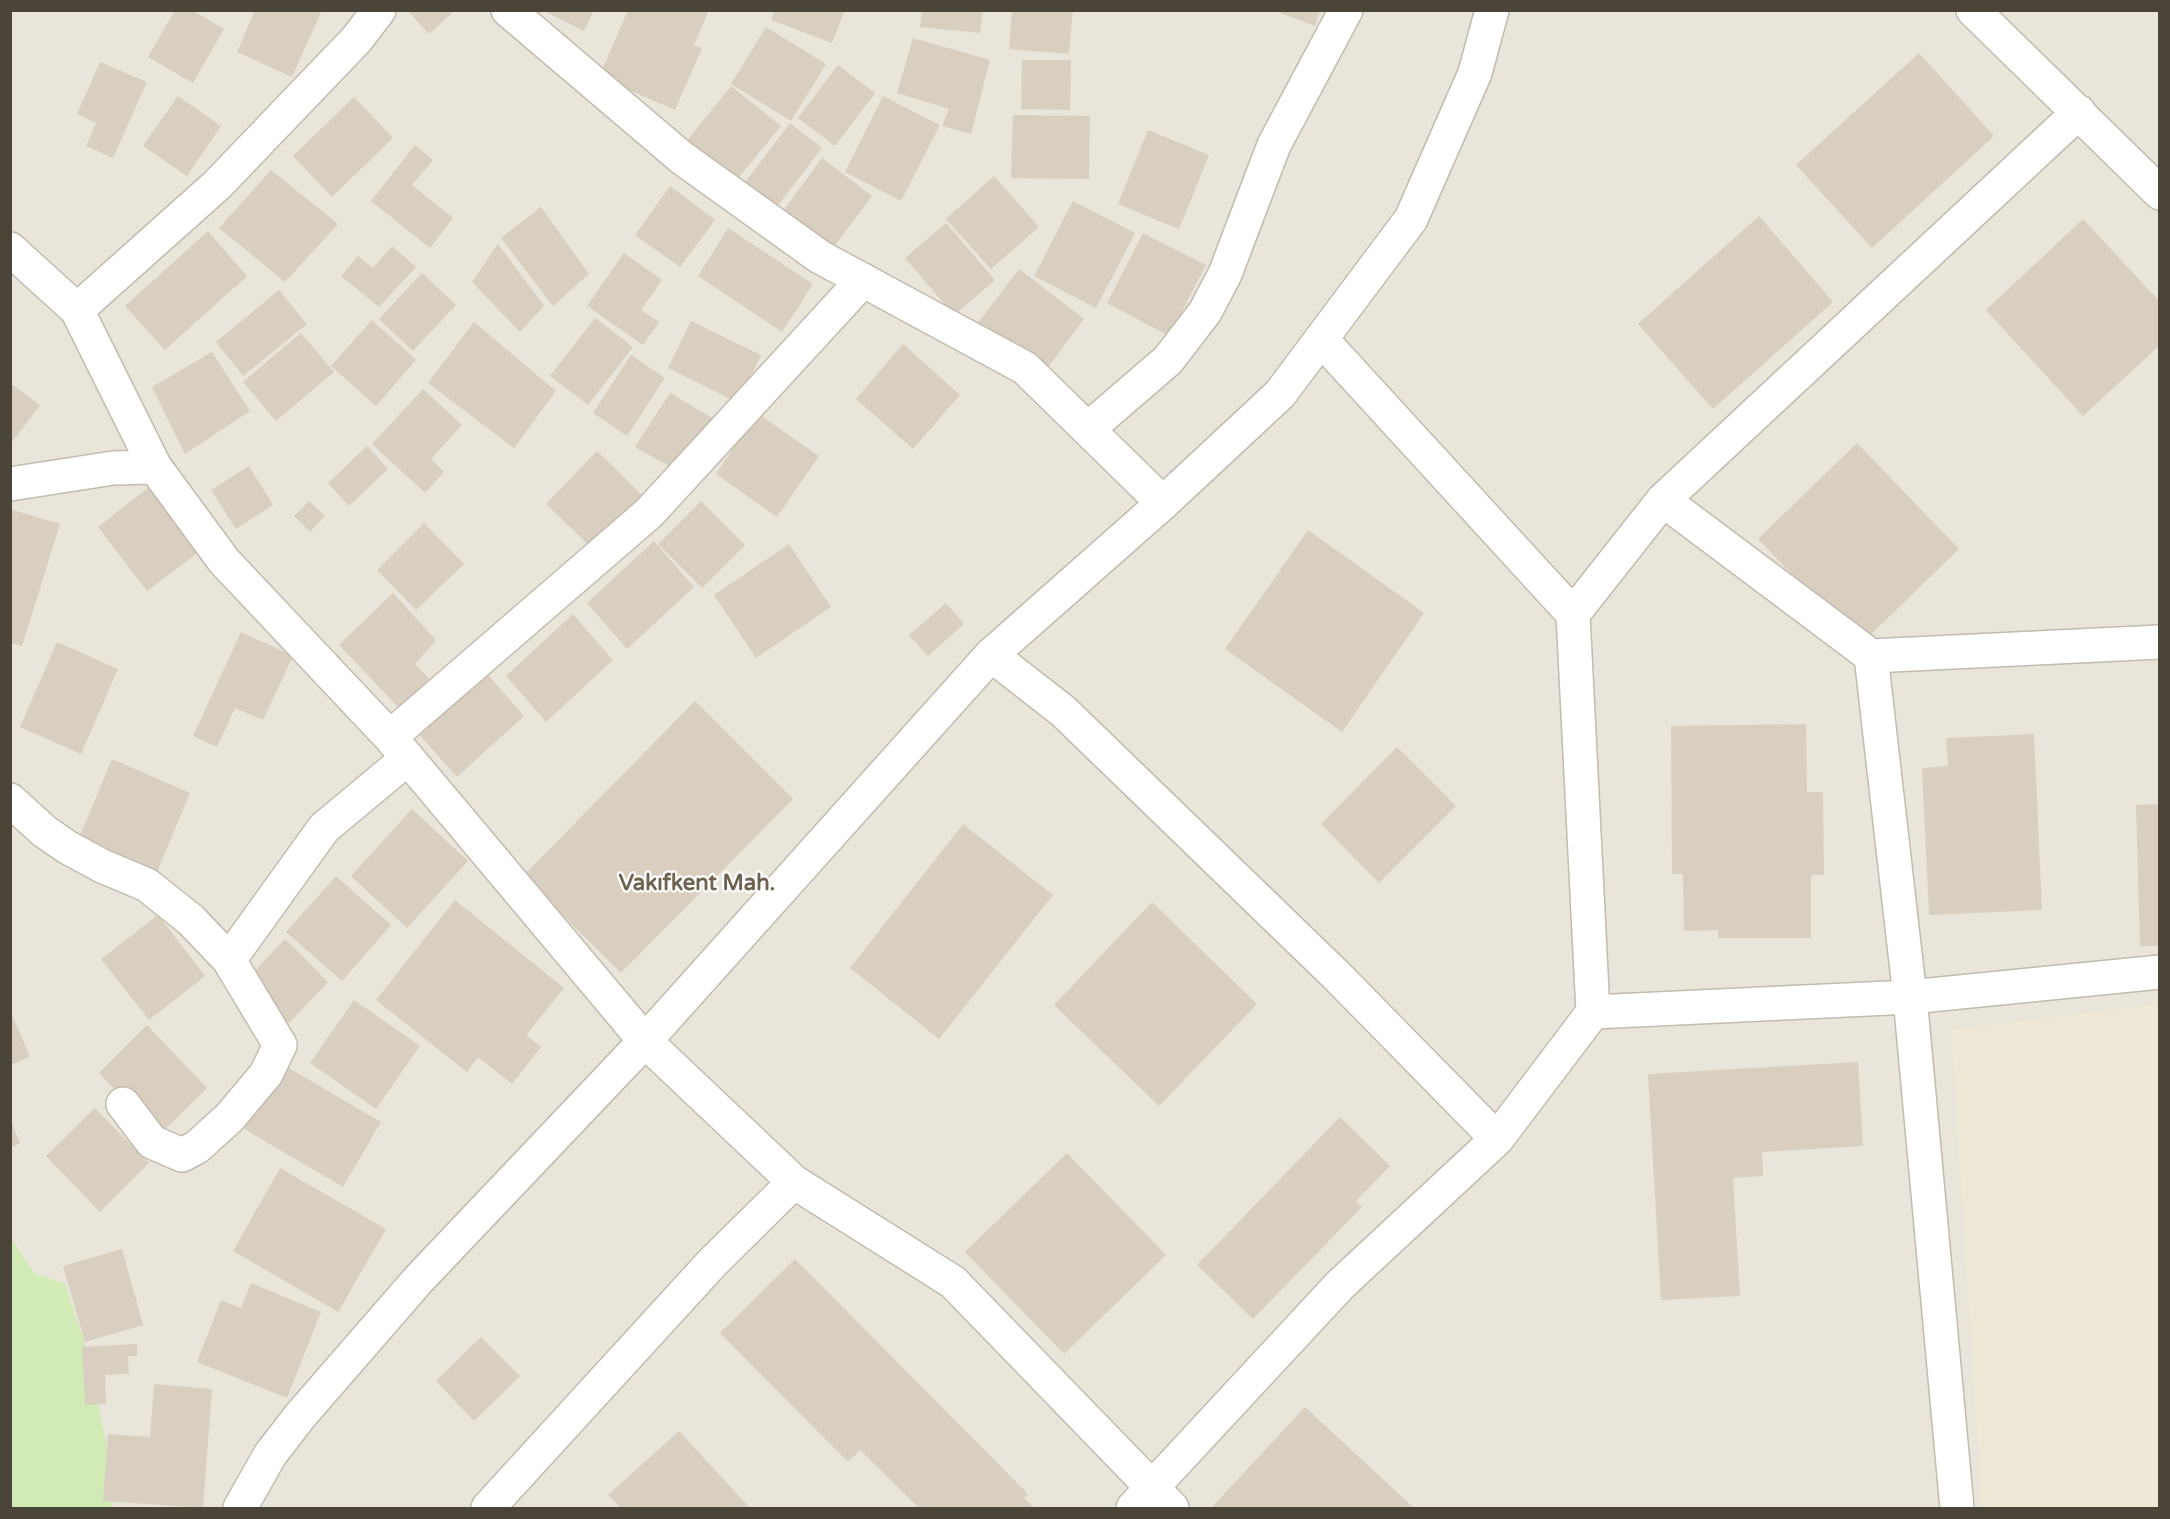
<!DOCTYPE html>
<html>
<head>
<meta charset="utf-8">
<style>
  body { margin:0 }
  #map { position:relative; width:2170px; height:1519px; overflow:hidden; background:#f6f3ec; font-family:"Varela Round",sans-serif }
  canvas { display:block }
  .frame { position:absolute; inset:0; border:12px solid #4b4439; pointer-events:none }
</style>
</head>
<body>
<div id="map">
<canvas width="2170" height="1519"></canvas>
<div class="frame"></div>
</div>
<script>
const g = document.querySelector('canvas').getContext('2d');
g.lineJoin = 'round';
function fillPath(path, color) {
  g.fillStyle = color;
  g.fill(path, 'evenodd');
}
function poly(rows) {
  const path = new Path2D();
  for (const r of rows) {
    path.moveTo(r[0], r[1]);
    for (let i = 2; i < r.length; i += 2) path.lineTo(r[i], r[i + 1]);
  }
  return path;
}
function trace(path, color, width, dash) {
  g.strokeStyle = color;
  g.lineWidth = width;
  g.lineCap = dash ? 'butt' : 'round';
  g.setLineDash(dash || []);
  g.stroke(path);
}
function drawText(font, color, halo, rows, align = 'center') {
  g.font = font + ' "Varela Round",sans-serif';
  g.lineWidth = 4.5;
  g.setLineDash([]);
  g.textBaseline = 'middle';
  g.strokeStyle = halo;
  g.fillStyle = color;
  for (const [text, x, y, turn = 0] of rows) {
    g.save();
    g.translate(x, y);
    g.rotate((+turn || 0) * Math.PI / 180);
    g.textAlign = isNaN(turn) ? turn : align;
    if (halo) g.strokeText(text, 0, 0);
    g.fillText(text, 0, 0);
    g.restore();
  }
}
fillPath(poly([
  [11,11,2159,11,2159,1508,11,1508]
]), '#eae5da');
fillPath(poly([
  [2159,1004,2159,1508,1982,1508,1951,1030]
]), '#efe8d6');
fillPath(poly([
  [10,1236,34,1273,65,1284,88,1353,115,1488,112,1508,11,1508]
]), '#d2eab5');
fillPath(poly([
  [175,10,192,10,224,29,193,83,148,57],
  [255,10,322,10,292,77,237,52],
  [407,10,450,10,452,13,429,34],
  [542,10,594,10,584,31],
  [628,10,709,10,694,45,702,48,675,110,599,77],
  [775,10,845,10,832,43,771,20],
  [922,10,983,10,980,33,920,27],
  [1012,10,1073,10,1069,54,1009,49],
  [1272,10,1320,10,1315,26],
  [766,27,826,64,791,121,731,84],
  [913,38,990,60,971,134,942,126,949,109,897,93],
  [1919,53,1994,136,1872,248,1796,165],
  [1022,60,1071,60,1070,110,1021,109],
  [100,62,147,82,113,158,86,146,96,123,77,114],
  [838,65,875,93,835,146,798,118],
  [731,86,781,126,735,182,686,142],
  [178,96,221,126,187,176,143,146],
  [883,96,940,125,901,201,845,172],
  [354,97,393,138,332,197,293,156],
  [1013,115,1090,116,1089,179,1011,178],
  [790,123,822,148,772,213,740,189],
  [1148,130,1209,155,1179,229,1118,204],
  [415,145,433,160,412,185,453,218,430,248,371,201],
  [822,158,872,196,827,256,777,219],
  [271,170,338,224,285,282,219,228],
  [994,176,1039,227,991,269,946,219],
  [670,186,715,220,680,267,635,235],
  [1073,201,1135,233,1096,308,1034,276],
  [541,207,589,274,553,306,501,238],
  [1759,216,1833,302,1713,409,1638,324],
  [2083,219,2160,302,2160,345,2083,416,1986,310],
  [946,223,995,280,954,315,905,258],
  [728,228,813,284,782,332,698,276],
  [208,231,247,276,165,350,125,306],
  [1143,233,1206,265,1169,336,1107,303],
  [498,244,544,306,520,332,472,282],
  [392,246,416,267,379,307,341,276,358,256,373,268],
  [624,253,662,280,641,310,659,322,643,345,587,306],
  [1019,269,1084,319,1040,378,974,328],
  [422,273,456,305,413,351,379,319],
  [279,290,307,324,243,376,216,342],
  [595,318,633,347,588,405,550,376],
  [372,320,416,360,376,406,331,366],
  [691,321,761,355,739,403,668,368],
  [474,322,556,391,514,448,428,383],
  [301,333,334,372,276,421,243,382],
  [903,344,960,395,913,449,856,399],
  [212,352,250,411,185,454,152,387],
  [631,355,665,378,627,436,593,413],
  [10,383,40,405,10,445],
  [423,389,462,425,431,459,444,472,425,493,372,444],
  [670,393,719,422,681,473,635,447],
  [757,413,819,456,777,517,716,474],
  [1857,443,1959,549,1860,645,1758,539],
  [367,446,388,469,349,506,328,483],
  [597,451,647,500,597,553,546,504],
  [249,466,273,505,236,529,211,490],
  [149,487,199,552,147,591,98,527],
  [309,501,325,516,310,532,294,516],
  [701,501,745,545,702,588,658,544],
  [10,509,60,524,22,646,10,643],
  [424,523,464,564,416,610,377,570],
  [1308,530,1424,613,1342,732,1225,649],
  [654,541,694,587,627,649,587,603],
  [789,544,831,607,756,658,714,595],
  [393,593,436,640,415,664,429,679,399,708,339,645],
  [946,603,964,624,928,656,909,635],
  [573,614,613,660,546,722,506,676],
  [241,632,293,656,263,720,235,708,217,747,193,736],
  [57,642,118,669,81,754,20,727],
  [483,669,524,716,457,777,416,731],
  [695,701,793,799,621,973,523,876],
  [1806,724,1807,792,1823,792,1824,875,1811,875,1811,938,1718,938,1718,930,1684,931,1683,874,1672,874,1671,726],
  [2034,734,2042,910,1929,915,1922,768,1948,766,1946,738],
  [1397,747,1456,806,1379,883,1321,824],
  [112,759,190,793,152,884,74,850],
  [2160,804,2160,946,2140,946,2136,805],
  [412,809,468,861,407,928,351,876],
  [963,824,1053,895,939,1039,850,968],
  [336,876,391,925,342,981,286,932],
  [455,900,564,988,526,1035,541,1047,512,1084,478,1057,467,1072,376,1000],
  [1152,902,1257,1004,1159,1106,1054,1005],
  [158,915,205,976,149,1020,101,959],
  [285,939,328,982,289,1023,245,981],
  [354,1000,420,1046,376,1109,310,1063],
  [10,1010,30,1057,10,1065],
  [147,1025,207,1088,159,1135,99,1073],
  [1858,1062,1863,1146,1762,1152,1763,1176,1733,1178,1740,1296,1661,1300,1648,1074],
  [282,1064,381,1122,343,1187,244,1129],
  [95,1108,149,1163,100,1212,46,1156],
  [1340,1117,1390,1166,1356,1201,1362,1207,1253,1319,1197,1265],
  [10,1119,20,1143,10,1148],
  [1067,1153,1166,1255,1064,1354,965,1252],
  [280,1168,386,1229,338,1312,233,1251],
  [122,1249,143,1325,85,1342,63,1266],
  [795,1259,1028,1494,1024,1498,1035,1508,919,1508,860,1450,848,1462,720,1333],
  [251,1283,321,1312,287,1398,197,1362,221,1300,241,1308],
  [481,1337,520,1376,474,1421,436,1381],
  [137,1344,137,1356,128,1356,129,1374,105,1375,106,1404,85,1405,82,1347],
  [154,1384,212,1389,203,1508,103,1501,108,1434,150,1437],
  [1305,1407,1414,1508,1211,1508],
  [679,1431,750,1508,621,1508,608,1495]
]), '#d8cfc1');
const minor = poly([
  [508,10,682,158,820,257,1025,368,1163,503],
  [1973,10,2160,193],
  [10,249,77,310,155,467,224,561,390,737,645,1041,794,1182,953,1282,1172,1508],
  [77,310,217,185,357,39,379,10],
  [1088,429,1168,360,1205,312,1225,274,1274,145,1346,10],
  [10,484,113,468,155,467],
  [1663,500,1871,656,2160,642],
  [1573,614,1663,500,2079,112],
  [991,655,1063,711,1337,976,1497,1139],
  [1871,656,1910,997,1957,1508],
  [390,737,649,513,863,280],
  [10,800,44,831,67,847,102,866,147,885,191,920,229,960,280,1045,266,1074,229,1118,197,1147,182,1155,152,1142,123,1104],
  [229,960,324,828,408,758],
  [1593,1012,1910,997,2160,972],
  [488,1508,712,1263,794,1182],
  [1133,1508,1340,1285,1497,1139,1593,1012,1573,614,1321,339]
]);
const tertiary = poly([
  [240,1508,270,1455,300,1416,419,1279,645,1041,991,655,1163,503,1280,394,1411,219,1475,73,1492,10]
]);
trace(minor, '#c2bbae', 36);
trace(tertiary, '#c2bbae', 36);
trace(minor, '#fff', 33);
trace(tertiary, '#fff', 33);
drawText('bold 22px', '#6e6250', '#fff', [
  ["Vakıfkent Mah.",697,884]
]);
</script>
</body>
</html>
